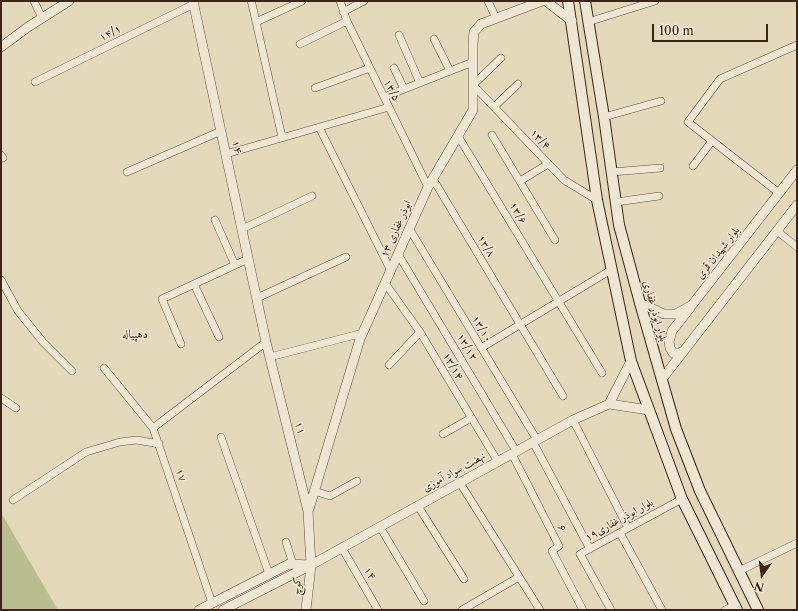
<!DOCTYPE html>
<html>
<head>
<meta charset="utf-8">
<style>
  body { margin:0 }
  #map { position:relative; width:798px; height:611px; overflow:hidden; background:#e4d8bb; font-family:"Libre Caslon Text",serif }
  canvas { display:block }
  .frame { position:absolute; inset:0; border:2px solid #3d2418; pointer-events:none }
  .north { position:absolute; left:742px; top:555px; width:40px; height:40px; -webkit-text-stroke:3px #ede6d3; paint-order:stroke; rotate:194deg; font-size:11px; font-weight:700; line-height:16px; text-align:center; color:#3d2418 }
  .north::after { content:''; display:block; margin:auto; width:14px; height:18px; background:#3d2418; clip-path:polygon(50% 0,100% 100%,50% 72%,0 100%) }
  .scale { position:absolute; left:652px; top:24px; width:116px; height:18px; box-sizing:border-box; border:2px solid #3d2418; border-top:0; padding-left:5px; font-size:12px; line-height:14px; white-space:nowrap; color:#3d2418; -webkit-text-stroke:3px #ede6d3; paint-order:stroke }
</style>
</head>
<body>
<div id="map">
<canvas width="798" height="611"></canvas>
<div class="frame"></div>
<div class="north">N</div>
<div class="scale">100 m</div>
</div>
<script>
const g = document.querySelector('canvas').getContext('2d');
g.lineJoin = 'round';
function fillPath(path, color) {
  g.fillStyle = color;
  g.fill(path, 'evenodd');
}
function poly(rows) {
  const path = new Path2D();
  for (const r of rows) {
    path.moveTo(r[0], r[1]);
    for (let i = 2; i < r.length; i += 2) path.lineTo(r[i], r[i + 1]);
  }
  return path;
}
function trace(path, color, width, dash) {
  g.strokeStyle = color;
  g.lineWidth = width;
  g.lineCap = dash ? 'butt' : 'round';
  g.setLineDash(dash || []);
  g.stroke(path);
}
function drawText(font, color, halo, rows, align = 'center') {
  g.font = font + ' "Libre Caslon Text",Amiri,serif';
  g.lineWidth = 3;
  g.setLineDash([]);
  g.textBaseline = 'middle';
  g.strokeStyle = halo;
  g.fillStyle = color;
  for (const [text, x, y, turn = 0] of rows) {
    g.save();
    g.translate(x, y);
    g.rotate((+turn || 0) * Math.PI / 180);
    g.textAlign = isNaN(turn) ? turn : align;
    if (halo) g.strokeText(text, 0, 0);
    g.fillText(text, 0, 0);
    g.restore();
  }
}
fillPath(poly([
  [3,516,58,610,1,610,1,517]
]), '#b8be8d');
const minor = poly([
  [34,1,42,18],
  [251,1,252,4,282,137],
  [340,1,347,21,428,187],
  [488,1,496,18],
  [343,12,364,1],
  [256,22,302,1],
  [588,22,655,1],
  [399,35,420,83],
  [434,39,450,71],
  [300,44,347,21],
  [501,58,473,85,564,180,597,200],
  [394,68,404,89],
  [35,82,194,4],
  [315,88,370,68],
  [384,97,473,62],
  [494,107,518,84],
  [604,117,661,101],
  [319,127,391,271],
  [492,135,555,240],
  [458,136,602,373],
  [226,154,389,107],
  [1,155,3,158],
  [693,166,712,141],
  [127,172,221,131],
  [612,172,660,168],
  [433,179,563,396],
  [520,181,548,164],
  [779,193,688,122,720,79,797,45],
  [616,202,659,196],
  [215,220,235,265],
  [409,228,537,440],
  [242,229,312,196],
  [777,231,797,247],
  [398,254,516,451],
  [1,280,18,311,43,342,72,371],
  [385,283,420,332,498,462],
  [194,284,219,337],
  [257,298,346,257],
  [181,344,162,299,248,259],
  [481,348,611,270],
  [270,357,363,333],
  [389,365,420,332],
  [104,368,153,428,212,603],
  [1,398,16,408],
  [573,420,628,528],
  [153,428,266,342],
  [443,434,471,418],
  [221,437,269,574],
  [533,442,590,549],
  [512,454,559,546,552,551,583,610],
  [460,483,540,610],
  [314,491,330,496,357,481],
  [13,500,86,452,120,442,137,440,159,444],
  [418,506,464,579],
  [380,527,424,601],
  [620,533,662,610],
  [286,542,293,564],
  [342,548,378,610],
  [739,571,797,543],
  [462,610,519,577],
  [611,610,580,554,682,499],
  [725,610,735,605]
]);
const tertiary = poly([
  [193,1,266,342,308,511,311,565,306,610],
  [546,1,572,21],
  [1,47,28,27,69,1],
  [640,303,664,314,676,314,692,305,797,170],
  [684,351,679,353,673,353,670,348,669,342,672,331,690,308],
  [662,379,797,205],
  [609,404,631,361],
  [609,404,649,410],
  [309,509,360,339,428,187,473,110,473,43,474,32,481,24,542,1],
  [199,610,289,564,310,565],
  [223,610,311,565,573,420,609,404]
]);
const secondary = poly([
  [568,1,597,200,631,361,682,499,737,610],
  [585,1,604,117,619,225,640,303,676,429,700,491,758,610]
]);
trace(minor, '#675141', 8);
trace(tertiary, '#675141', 10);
trace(secondary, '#3d2418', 12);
trace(minor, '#ede6d3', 7);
trace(tertiary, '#ede6d3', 9);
trace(secondary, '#ede6d3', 10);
drawText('11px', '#3d2418', '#ede6d3', [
  ["۱۴/۱",110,33,-26],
  ["۱۳/۵",392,90,64],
  ["۱۳/۴",540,139,46],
  ["۱۴",237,147,78],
  ["۱۳/۶",518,213,59],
  ["۱۳ ابوذر غفاری",396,229,-66],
  ["۱۳/۸",486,246,59],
  ["بلوار شهیدان قمری",718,253,-52],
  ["بلوار ابوذر غفاری",655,311,74],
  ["۱۳/۱۰",482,329,59],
  ["۱۳/۱۲",467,347,59],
  ["۱۳/۱۴",453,366,59],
  ["۱۱",300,428,76],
  ["نهضت سواد آموزی",454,472,-29],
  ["۱۷",181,475,72],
  ["بلوار ابوذر غفاری۱۹",619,520,-29],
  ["۶",562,528,63],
  ["۱۴",370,573,60],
  ["کوچ",297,586,-84]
]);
drawText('12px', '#3d2418', '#ede6d3', [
  ["دهپیاله",135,335]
]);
</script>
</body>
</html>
